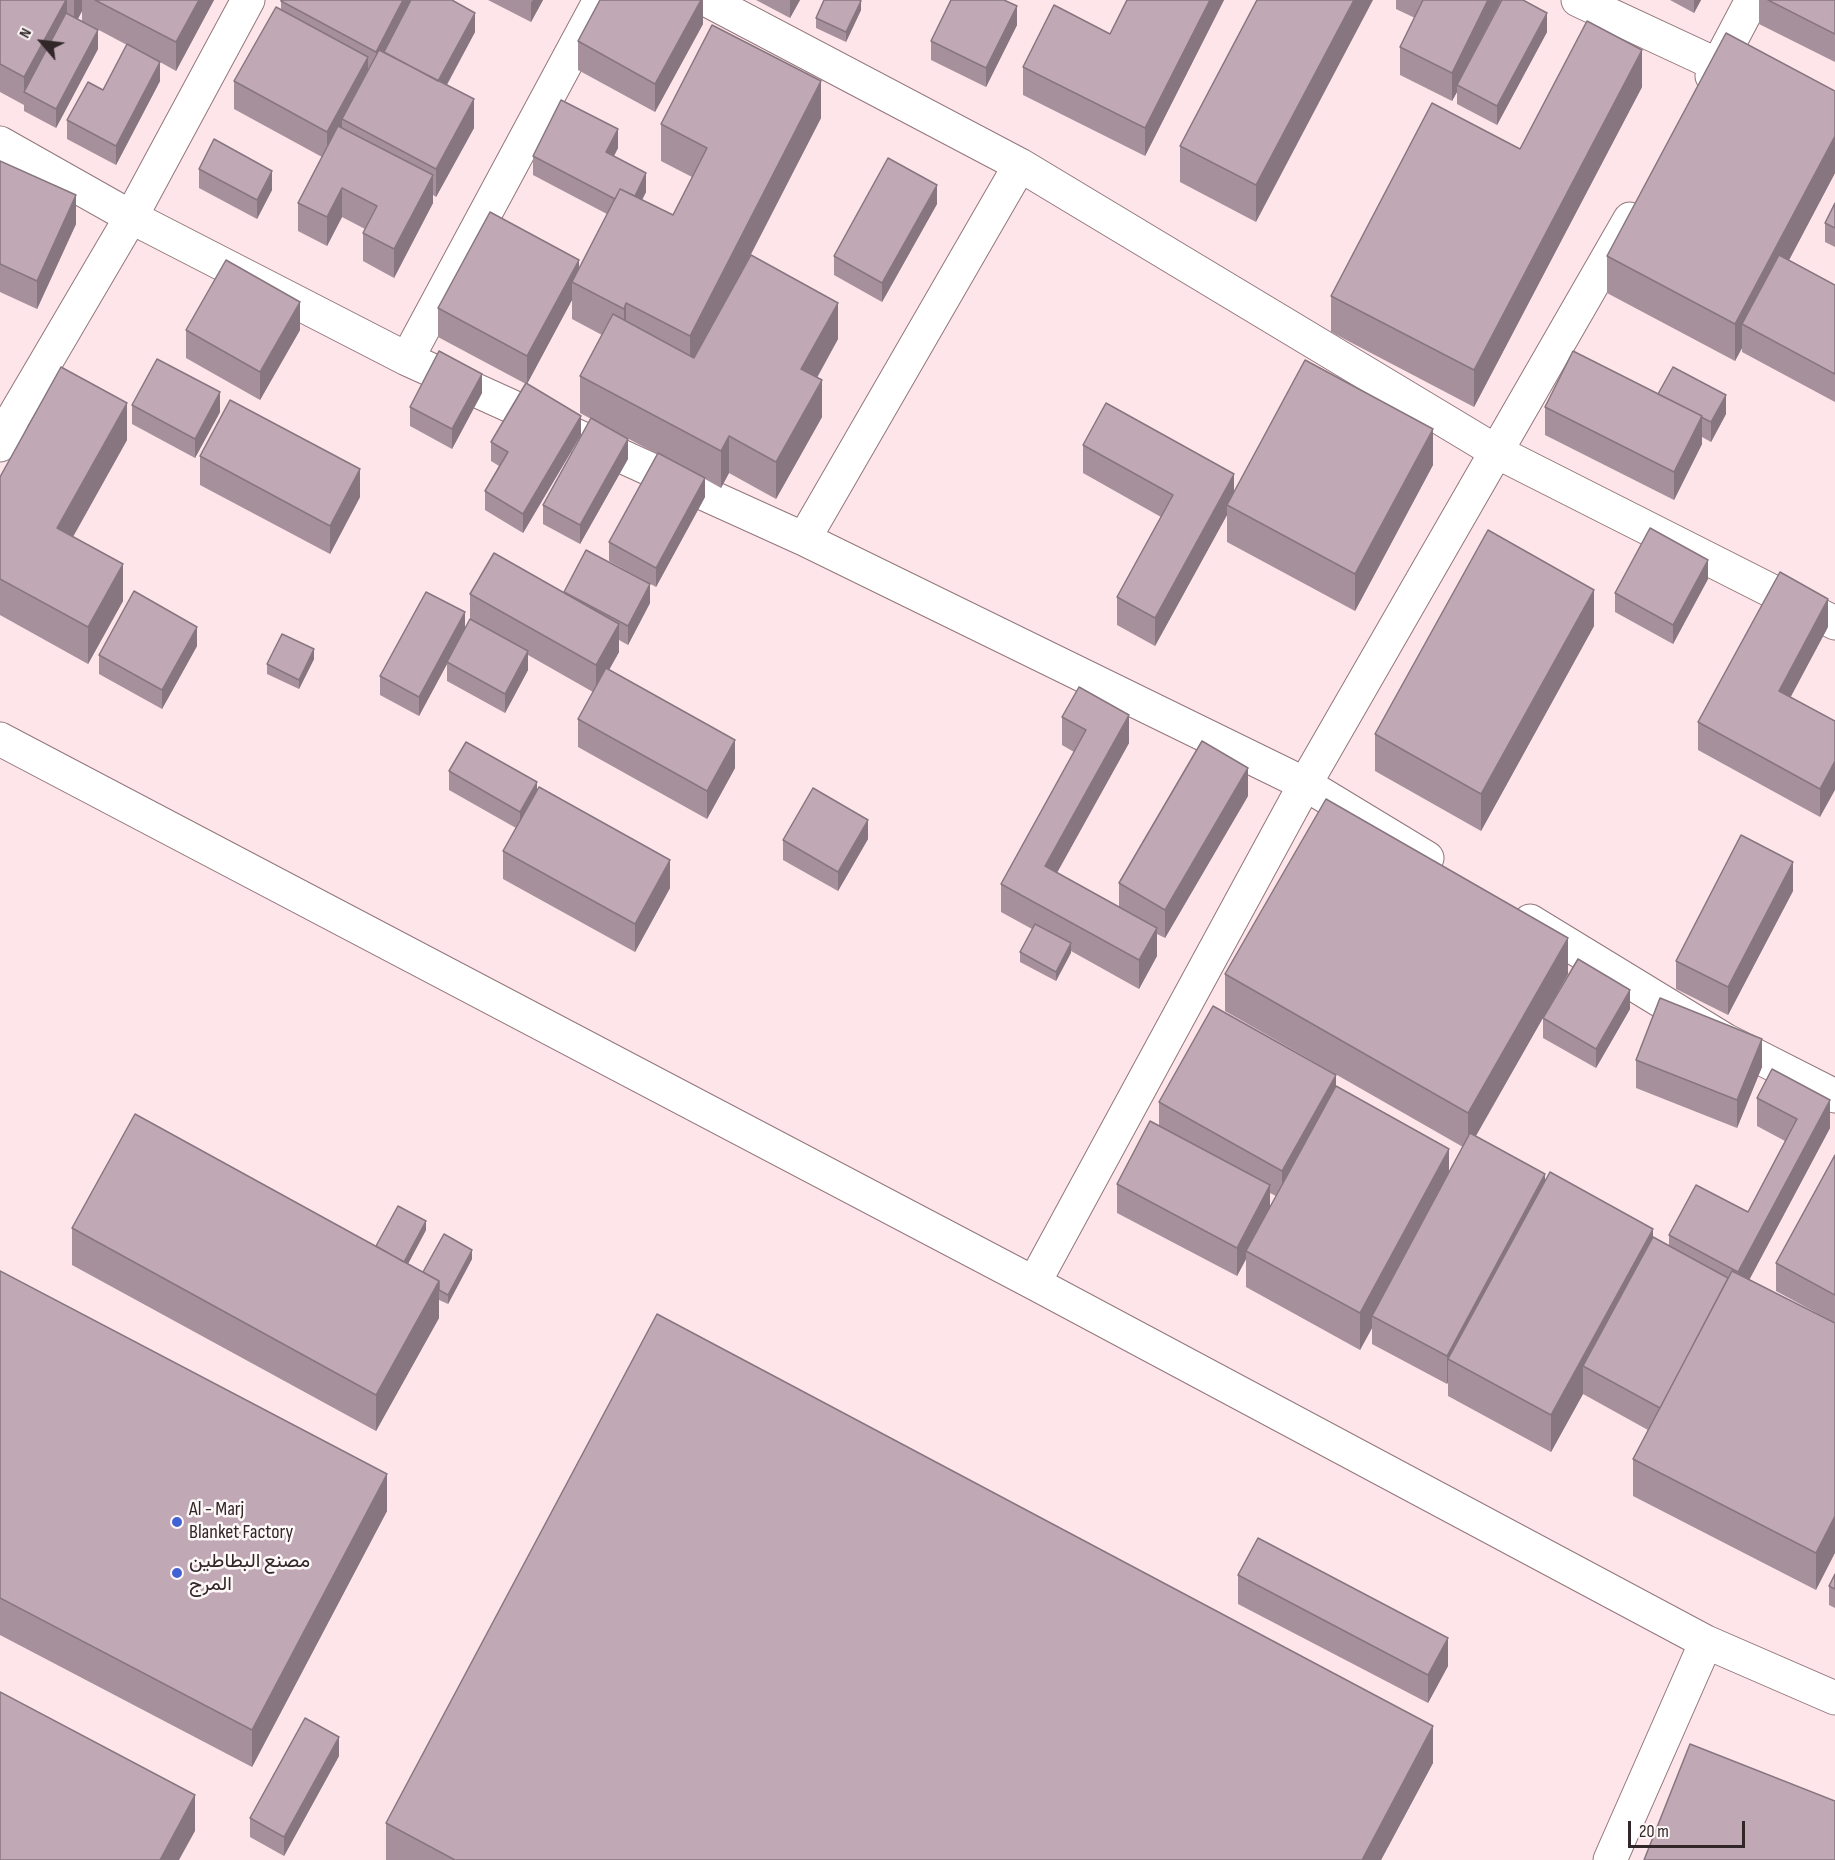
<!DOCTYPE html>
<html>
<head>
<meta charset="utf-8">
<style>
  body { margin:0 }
  #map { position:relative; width:1835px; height:1860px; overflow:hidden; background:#fee5ea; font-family:"Sofia Sans Condensed",sans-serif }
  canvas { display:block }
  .north { position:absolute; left:12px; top:12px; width:60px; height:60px; -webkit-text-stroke:4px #fef8f9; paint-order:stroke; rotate:298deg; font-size:16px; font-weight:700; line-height:24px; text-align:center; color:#312628 }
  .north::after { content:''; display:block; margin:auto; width:21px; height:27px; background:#312628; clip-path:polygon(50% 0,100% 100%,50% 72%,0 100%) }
  .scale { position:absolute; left:1628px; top:1821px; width:117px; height:27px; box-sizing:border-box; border:3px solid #312628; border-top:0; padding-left:8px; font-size:18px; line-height:21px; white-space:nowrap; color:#312628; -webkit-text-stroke:4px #fef8f9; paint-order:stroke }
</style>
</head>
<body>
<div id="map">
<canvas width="1835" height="1860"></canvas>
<div class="north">N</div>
<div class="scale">20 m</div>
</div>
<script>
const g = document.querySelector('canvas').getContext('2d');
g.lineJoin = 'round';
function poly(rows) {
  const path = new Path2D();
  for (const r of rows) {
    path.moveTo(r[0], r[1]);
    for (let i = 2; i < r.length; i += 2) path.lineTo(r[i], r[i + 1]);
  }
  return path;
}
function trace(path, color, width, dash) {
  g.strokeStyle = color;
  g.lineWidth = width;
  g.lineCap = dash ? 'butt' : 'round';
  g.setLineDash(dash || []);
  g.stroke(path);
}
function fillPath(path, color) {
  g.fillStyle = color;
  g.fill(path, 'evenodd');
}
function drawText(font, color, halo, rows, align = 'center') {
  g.font = font + ' "Sofia Sans Condensed",Vazirmatn,sans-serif';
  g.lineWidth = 5;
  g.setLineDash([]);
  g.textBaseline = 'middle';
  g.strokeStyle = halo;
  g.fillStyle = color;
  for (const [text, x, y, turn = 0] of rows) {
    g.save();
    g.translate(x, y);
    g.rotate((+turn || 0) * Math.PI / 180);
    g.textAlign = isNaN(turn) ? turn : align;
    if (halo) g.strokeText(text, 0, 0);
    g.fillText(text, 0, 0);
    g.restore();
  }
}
const street = poly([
  [707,0,1020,165,1497,452,1835,623],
  [1578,0,1737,74],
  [1712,76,1752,0],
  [0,143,131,217,407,359,804,539,1305,784,1427,858],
  [407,359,600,0],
  [0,445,13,418,131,217,248,0],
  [804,539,1020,165],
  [0,739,1034,1283,1706,1642,1835,1698],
  [1530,921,1725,1040,1835,1096],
  [1034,1283,1305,784,1630,219],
  [1610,1860,1706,1642]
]);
trace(street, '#92777c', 35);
trace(street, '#fff', 33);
fillPath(poly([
  [0,0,214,0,176,71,160,62,160,81,116,165,67,139,67,120,103,90,127,45,82,21,82,11,78,19,98,49,56,128,24,111,24,105,0,92],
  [488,0,543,0,531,22],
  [703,0,703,24,655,112,578,70,578,41],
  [756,0,800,0,790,18],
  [1127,0,1224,0,1145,156,1023,95,1023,67,1110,34],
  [1257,0,1256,222,1180,182,1180,146],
  [1396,0,1501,0,1547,32,1497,125,1457,104,1457,92,1452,101,1400,75,1400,47,1415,18,1396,9],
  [1670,0,1701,0,1694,13],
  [1759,0,1835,0,1835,62,1759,24],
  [281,1,475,32,447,85,474,128,436,197,433,195,433,203,394,278,363,261,363,233,365,229,342,217,327,246,298,231,298,203,322,157,234,109,234,81,281,9],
  [861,10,846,42,816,28,816,18],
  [1017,25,986,87,931,60,931,41],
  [1642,87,1474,407,1331,332,1331,296,1520,149],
  [821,118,741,274,838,339,817,378,822,417,776,499,729,473,721,488,705,479,705,497,656,587,609,561,609,542,657,454,580,413,580,376,602,335,572,319,572,300,527,384,581,435,523,533,485,510,485,491,499,466,491,461,491,442,526,384,438,337,438,308,579,270,607,214,533,175,533,156,618,148,614,156,646,192,642,200,673,215,692,177,661,161,661,124],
  [0,161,76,224,37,309,0,292],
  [199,169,272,190,257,219,199,188],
  [1835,173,1789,260,1835,285,1835,402,1742,352,1742,348,1735,361,1607,293,1607,256],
  [1835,203,1835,247,1825,242,1825,223],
  [937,204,882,302,834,275,834,256],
  [186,330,300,330,260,400,186,358],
  [482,393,452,449,410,426,410,407],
  [1658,394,1726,414,1711,442,1702,437,1702,444,1674,500,1545,435,1545,407],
  [132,405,220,412,195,458,132,424],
  [127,440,73,537,123,601,88,664,0,615,0,477],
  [1083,445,1234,492,1433,465,1355,611,1227,542,1227,515,1155,646,1117,625,1117,597,1161,517,1083,473],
  [200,456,360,497,330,554,200,485],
  [628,459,580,544,543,524,543,505],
  [1708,579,1673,644,1615,612,1615,593],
  [564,593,650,603,628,645,619,640,619,652,609,670,735,768,707,819,578,747,578,719,593,692,528,655,528,670,505,713,447,681,447,664,419,716,380,695,380,676,465,629,470,620,470,594],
  [1594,626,1481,831,1375,771,1375,734],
  [1828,627,1790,697,1835,721,1820,817,1698,750,1698,722],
  [197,646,162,709,99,674,99,655],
  [314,659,299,689,267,674,267,664],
  [1062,717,1129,743,1057,873,1119,907,1119,883,1248,796,1165,938,1157,934,1157,956,1139,989,1071,951,1056,981,1020,962,1020,952,1032,929,1001,912,1001,884,1074,752,1062,745],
  [449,771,537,791,670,888,635,952,503,879,503,851,516,828,449,790],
  [868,839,838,891,783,860,783,840],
  [1793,891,1728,1015,1676,989,1676,961],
  [1225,974,1568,974,1475,1136,1545,1180,1669,1245,1669,1235,1748,1212,1785,1141,1757,1126,1757,1098,1830,1128,1749,1280,1835,1323,1816,1590,1633,1496,1633,1459,1648,1430,1583,1394,1551,1452,1448,1396,1448,1382,1447,1384,1372,1344,1372,1328,1360,1350,1246,1287,1246,1259,1237,1276,1117,1213,1117,1184,1159,1126,1159,1102,1336,1087,1449,1172,1463,1147,1225,1011],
  [1270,1193,1276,1196,1270,1207],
  [1630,1009,1596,1068,1543,1038,1543,1018],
  [1636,1060,1762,1067,1737,1128,1636,1088],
  [1835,1155,1835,1323,1776,1291,1776,1263],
  [72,1228,376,1246,426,1230,408,1264,423,1272,472,1259,448,1304,439,1300,439,1318,376,1431,72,1265],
  [0,1271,387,1511,252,1767,0,1635],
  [1835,1574,1835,1608,1829,1605,1829,1586],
  [1238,1575,1448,1666,1428,1703,1238,1604],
  [339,1756,284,1856,250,1837,250,1818],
  [1433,1763,1381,1860,386,1860,386,1823]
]), '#a6909c');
fillPath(poly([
  [66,0,67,0,67,25,24,92,24,77],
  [74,0,82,0,82,11,74,26],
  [199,0,214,0,176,71,176,42],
  [403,0,418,0,376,81,376,52],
  [533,0,543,0,531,22,531,3],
  [701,0,703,0,703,24,655,112,655,84],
  [790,0,800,0,790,18],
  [1210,0,1224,0,1145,156,1145,128],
  [1354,0,1373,0,1256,222,1256,185],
  [1488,0,1501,0,1457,85,1457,92,1452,101,1452,73],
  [1694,0,1701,0,1694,13],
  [861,1,861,10,846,42,846,32],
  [1017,6,1017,25,986,87,986,68],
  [475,13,475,32,436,104,436,85],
  [1547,13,1547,32,1497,125,1497,106],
  [98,30,98,49,56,128,56,109],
  [1642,50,1642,87,1474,407,1474,370],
  [368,57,368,85,342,119,342,134,327,160,327,132],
  [160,62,160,81,116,165,116,146],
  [821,81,821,118,690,372,690,336],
  [474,99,474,128,436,197,436,169],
  [618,129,618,148,606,171,606,152],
  [1835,136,1835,173,1752,330,1742,324,1742,348,1735,361,1735,324],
  [272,171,272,190,257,219,257,200],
  [646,173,646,192,629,225,629,206],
  [433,175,433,203,394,278,394,249],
  [937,185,937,204,882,302,882,283],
  [342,188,342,217,327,246,327,217],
  [76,195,76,224,37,309,37,281],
  [579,260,579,286,572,282,572,300,527,384,527,356],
  [300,302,300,330,260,400,260,372],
  [626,303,626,340,624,346,624,309],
  [838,303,838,339,801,406,801,369],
  [482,374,482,393,452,449,452,429],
  [822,380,822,417,776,499,776,462],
  [220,392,220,412,195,458,195,439],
  [1726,395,1726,414,1711,442,1711,422],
  [127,403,127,440,57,565,57,528],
  [581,416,581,435,523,533,523,514],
  [1702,416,1702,444,1674,500,1674,472],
  [1433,429,1433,465,1355,611,1355,574],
  [729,436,729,473,721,488,721,451],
  [628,439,628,459,580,544,580,525],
  [360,469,360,497,330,554,330,526],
  [1234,474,1234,502,1227,505,1227,515,1155,646,1155,618],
  [705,478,705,497,656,587,656,568],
  [1708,560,1708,579,1673,644,1673,625],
  [123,564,123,601,88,664,88,627],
  [650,584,650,603,628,645,628,626],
  [1594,590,1594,626,1481,831,1481,794],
  [1828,599,1828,627,1779,719,1779,691],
  [465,612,465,631,447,662,447,664,419,716,419,697],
  [619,624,619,652,596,693,596,665],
  [197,627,197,646,162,709,162,690],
  [314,649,314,659,299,689,299,680],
  [528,651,528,670,505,713,505,694],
  [1129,715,1129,743,1045,894,1045,866],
  [735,740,735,768,707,819,707,791],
  [1835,761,1835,790,1820,817,1820,789],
  [1248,768,1248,796,1165,938,1165,910],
  [537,782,537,801,520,831,520,812],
  [868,820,868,839,838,891,838,872],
  [670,860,670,888,635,952,635,924],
  [1793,862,1793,891,1728,1015,1728,987],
  [1157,928,1157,956,1139,989,1139,960],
  [1568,938,1568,974,1468,1150,1468,1113],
  [1071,943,1071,953,1056,981,1056,972],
  [1630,990,1630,1009,1596,1068,1596,1049],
  [1762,1039,1762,1067,1737,1128,1737,1100],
  [1336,1075,1336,1104,1282,1200,1282,1171],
  [1830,1100,1830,1128,1738,1301,1738,1272],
  [1449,1149,1449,1185,1372,1316,1372,1328,1360,1350,1360,1313],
  [1545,1174,1545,1202,1448,1359,1448,1382,1447,1384,1447,1356],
  [1270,1185,1270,1213,1246,1251,1246,1259,1237,1276,1237,1248],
  [426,1221,426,1230,402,1275,402,1266],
  [1653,1229,1653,1265,1583,1366,1583,1394,1551,1452,1551,1415],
  [472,1250,472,1259,448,1304,448,1295],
  [439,1281,439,1318,376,1431,376,1395],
  [387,1474,387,1511,252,1767,252,1730],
  [1835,1516,1835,1553,1816,1590,1816,1553],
  [1448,1638,1448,1666,1428,1703,1428,1675],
  [1433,1726,1433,1763,1381,1860,1362,1860],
  [339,1737,339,1756,284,1856,284,1837],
  [195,1795,195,1831,179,1860,160,1860]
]), '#87767f');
const building = poly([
  [0,0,66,0,24,77,0,64,0,0],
  [95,0,199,0,176,42,95,0],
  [281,0,403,0,376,52,281,1,281,0],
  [411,0,452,0,475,13,438,81,384,52,411,0],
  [600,0,701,0,655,84,578,41,600,0],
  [824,0,859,0,861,1,846,32,816,18,824,0],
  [951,0,1004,0,1017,6,986,68,931,41,951,0],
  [1127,0,1210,0,1145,128,1023,67,1054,5,1110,34,1127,0],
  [1257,0,1354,0,1256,185,1180,146,1257,0],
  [1423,0,1488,0,1452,73,1400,47,1423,0],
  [1502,0,1523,0,1547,13,1497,106,1457,85,1502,0],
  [1768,0,1835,0,1835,34,1768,0],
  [276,7,368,57,327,132,234,81,276,7],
  [66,13,98,30,56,109,24,92,66,13],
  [1587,21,1642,50,1474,370,1331,296,1432,103,1520,149,1587,21],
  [712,25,821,81,690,336,626,303,624,309,572,282,620,189,673,215,707,148,661,124,712,25],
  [1726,33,1835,91,1835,136,1735,324,1607,256,1726,33],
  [127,44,160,62,116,146,67,120,88,82,103,90,127,44],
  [379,50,474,99,436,169,342,119,379,50],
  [561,100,618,129,606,152,646,173,635,196,620,189,615,199,533,156,561,100],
  [338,126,433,175,394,249,363,233,377,206,342,188,327,217,298,203,338,126],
  [214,139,272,171,257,200,199,169,214,139],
  [888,158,937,185,882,283,834,256,888,158],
  [0,161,76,195,37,281,0,264,0,161],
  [1835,203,1835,228,1825,223,1835,203],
  [490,212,579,260,527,356,438,308,490,212],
  [751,255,838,303,801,369,822,380,776,462,729,436,721,451,580,376,613,314,694,358,751,255],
  [1779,255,1835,285,1835,374,1742,324,1779,255],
  [226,260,300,302,260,372,186,330,226,260],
  [439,351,482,374,452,429,410,407,439,351],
  [1573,351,1702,416,1674,472,1545,407,1573,351],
  [157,359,220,392,195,439,132,405,157,359],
  [1305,360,1433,429,1355,574,1227,505,1305,360],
  [61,367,127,403,57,528,123,564,88,627,0,579,0,477,61,367],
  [1673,367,1726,395,1711,422,1701,417,1702,416,1658,394,1673,367],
  [526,383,581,416,523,514,485,491,508,452,491,442,526,383],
  [230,400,360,469,330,526,200,456,230,400],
  [1106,403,1234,474,1155,618,1117,597,1173,495,1083,445,1106,403],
  [591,418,628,439,580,525,543,505,591,418],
  [658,453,705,478,656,568,609,542,658,453],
  [1650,528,1708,560,1673,625,1615,593,1650,528],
  [1488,530,1594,590,1481,794,1375,734,1488,530],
  [586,550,650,584,628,626,564,592,586,550],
  [494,553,619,624,596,665,470,594,494,553],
  [1780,572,1828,599,1779,691,1835,721,1835,761,1820,789,1698,722,1780,572],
  [134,591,197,627,162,690,99,655,134,591],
  [426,592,465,612,419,697,380,676,426,592],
  [470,619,528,651,505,694,447,662,470,619],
  [282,634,314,649,299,680,267,664,282,634],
  [606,668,735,740,707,791,578,719,606,668],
  [1079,687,1129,715,1045,866,1157,928,1139,960,1001,884,1086,730,1062,717,1079,687],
  [1202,741,1248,768,1165,910,1119,883,1202,741],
  [466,742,537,782,520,812,449,771,466,742],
  [539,787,670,860,635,924,503,851,539,787],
  [813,788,868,820,838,872,783,840,813,788],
  [1326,799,1568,938,1468,1113,1225,974,1326,799],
  [1741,835,1793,862,1728,987,1676,961,1741,835],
  [1035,924,1071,943,1056,972,1020,952,1035,924],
  [1578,959,1630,990,1596,1049,1543,1018,1578,959],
  [1660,998,1762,1039,1737,1100,1636,1060,1660,998],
  [1213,1006,1336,1075,1282,1171,1159,1102,1213,1006],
  [1772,1069,1830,1100,1738,1272,1669,1235,1696,1185,1748,1212,1797,1119,1757,1098,1772,1069],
  [1336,1086,1449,1149,1360,1313,1246,1251,1336,1086],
  [135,1114,439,1281,376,1395,72,1228,135,1114],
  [1150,1121,1270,1185,1237,1248,1117,1184,1150,1121],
  [1470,1133,1545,1174,1447,1356,1372,1316,1470,1133],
  [1835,1155,1835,1295,1776,1263,1835,1155],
  [1550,1172,1653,1229,1551,1415,1448,1359,1550,1172],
  [398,1206,426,1221,404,1262,376,1246,398,1206],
  [444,1234,472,1250,448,1295,439,1290,439,1281,423,1272,444,1234],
  [1653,1237,1728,1278,1660,1408,1583,1366,1653,1237],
  [0,1271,387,1474,252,1730,0,1598,0,1271],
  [1732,1271,1835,1323,1835,1516,1816,1553,1633,1459,1732,1271],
  [657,1314,1433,1726,1362,1860,455,1860,386,1823,657,1314],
  [1258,1538,1448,1638,1428,1675,1238,1575,1258,1538],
  [1835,1574,1835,1589,1829,1586,1835,1574],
  [0,1692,195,1795,160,1860,0,1860,0,1692],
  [305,1718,339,1737,284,1837,250,1818,305,1718],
  [1690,1744,1835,1801,1835,1860,1644,1860,1690,1744]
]);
fillPath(building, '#c1a8b5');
trace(building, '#87767f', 1.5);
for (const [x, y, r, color] of [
  [177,1522,6,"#4162d4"],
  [177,1573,6,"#4162d4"]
]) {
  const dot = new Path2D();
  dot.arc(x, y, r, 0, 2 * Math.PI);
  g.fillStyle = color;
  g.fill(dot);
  trace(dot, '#fef8f9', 2);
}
drawText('20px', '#312628', '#fef8f9', [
  ["Al - Marj",189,1510],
  ["Blanket Factory",189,1533],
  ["مصنع البطاطين",189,1562],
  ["المرج",189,1585]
], 'left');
</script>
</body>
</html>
